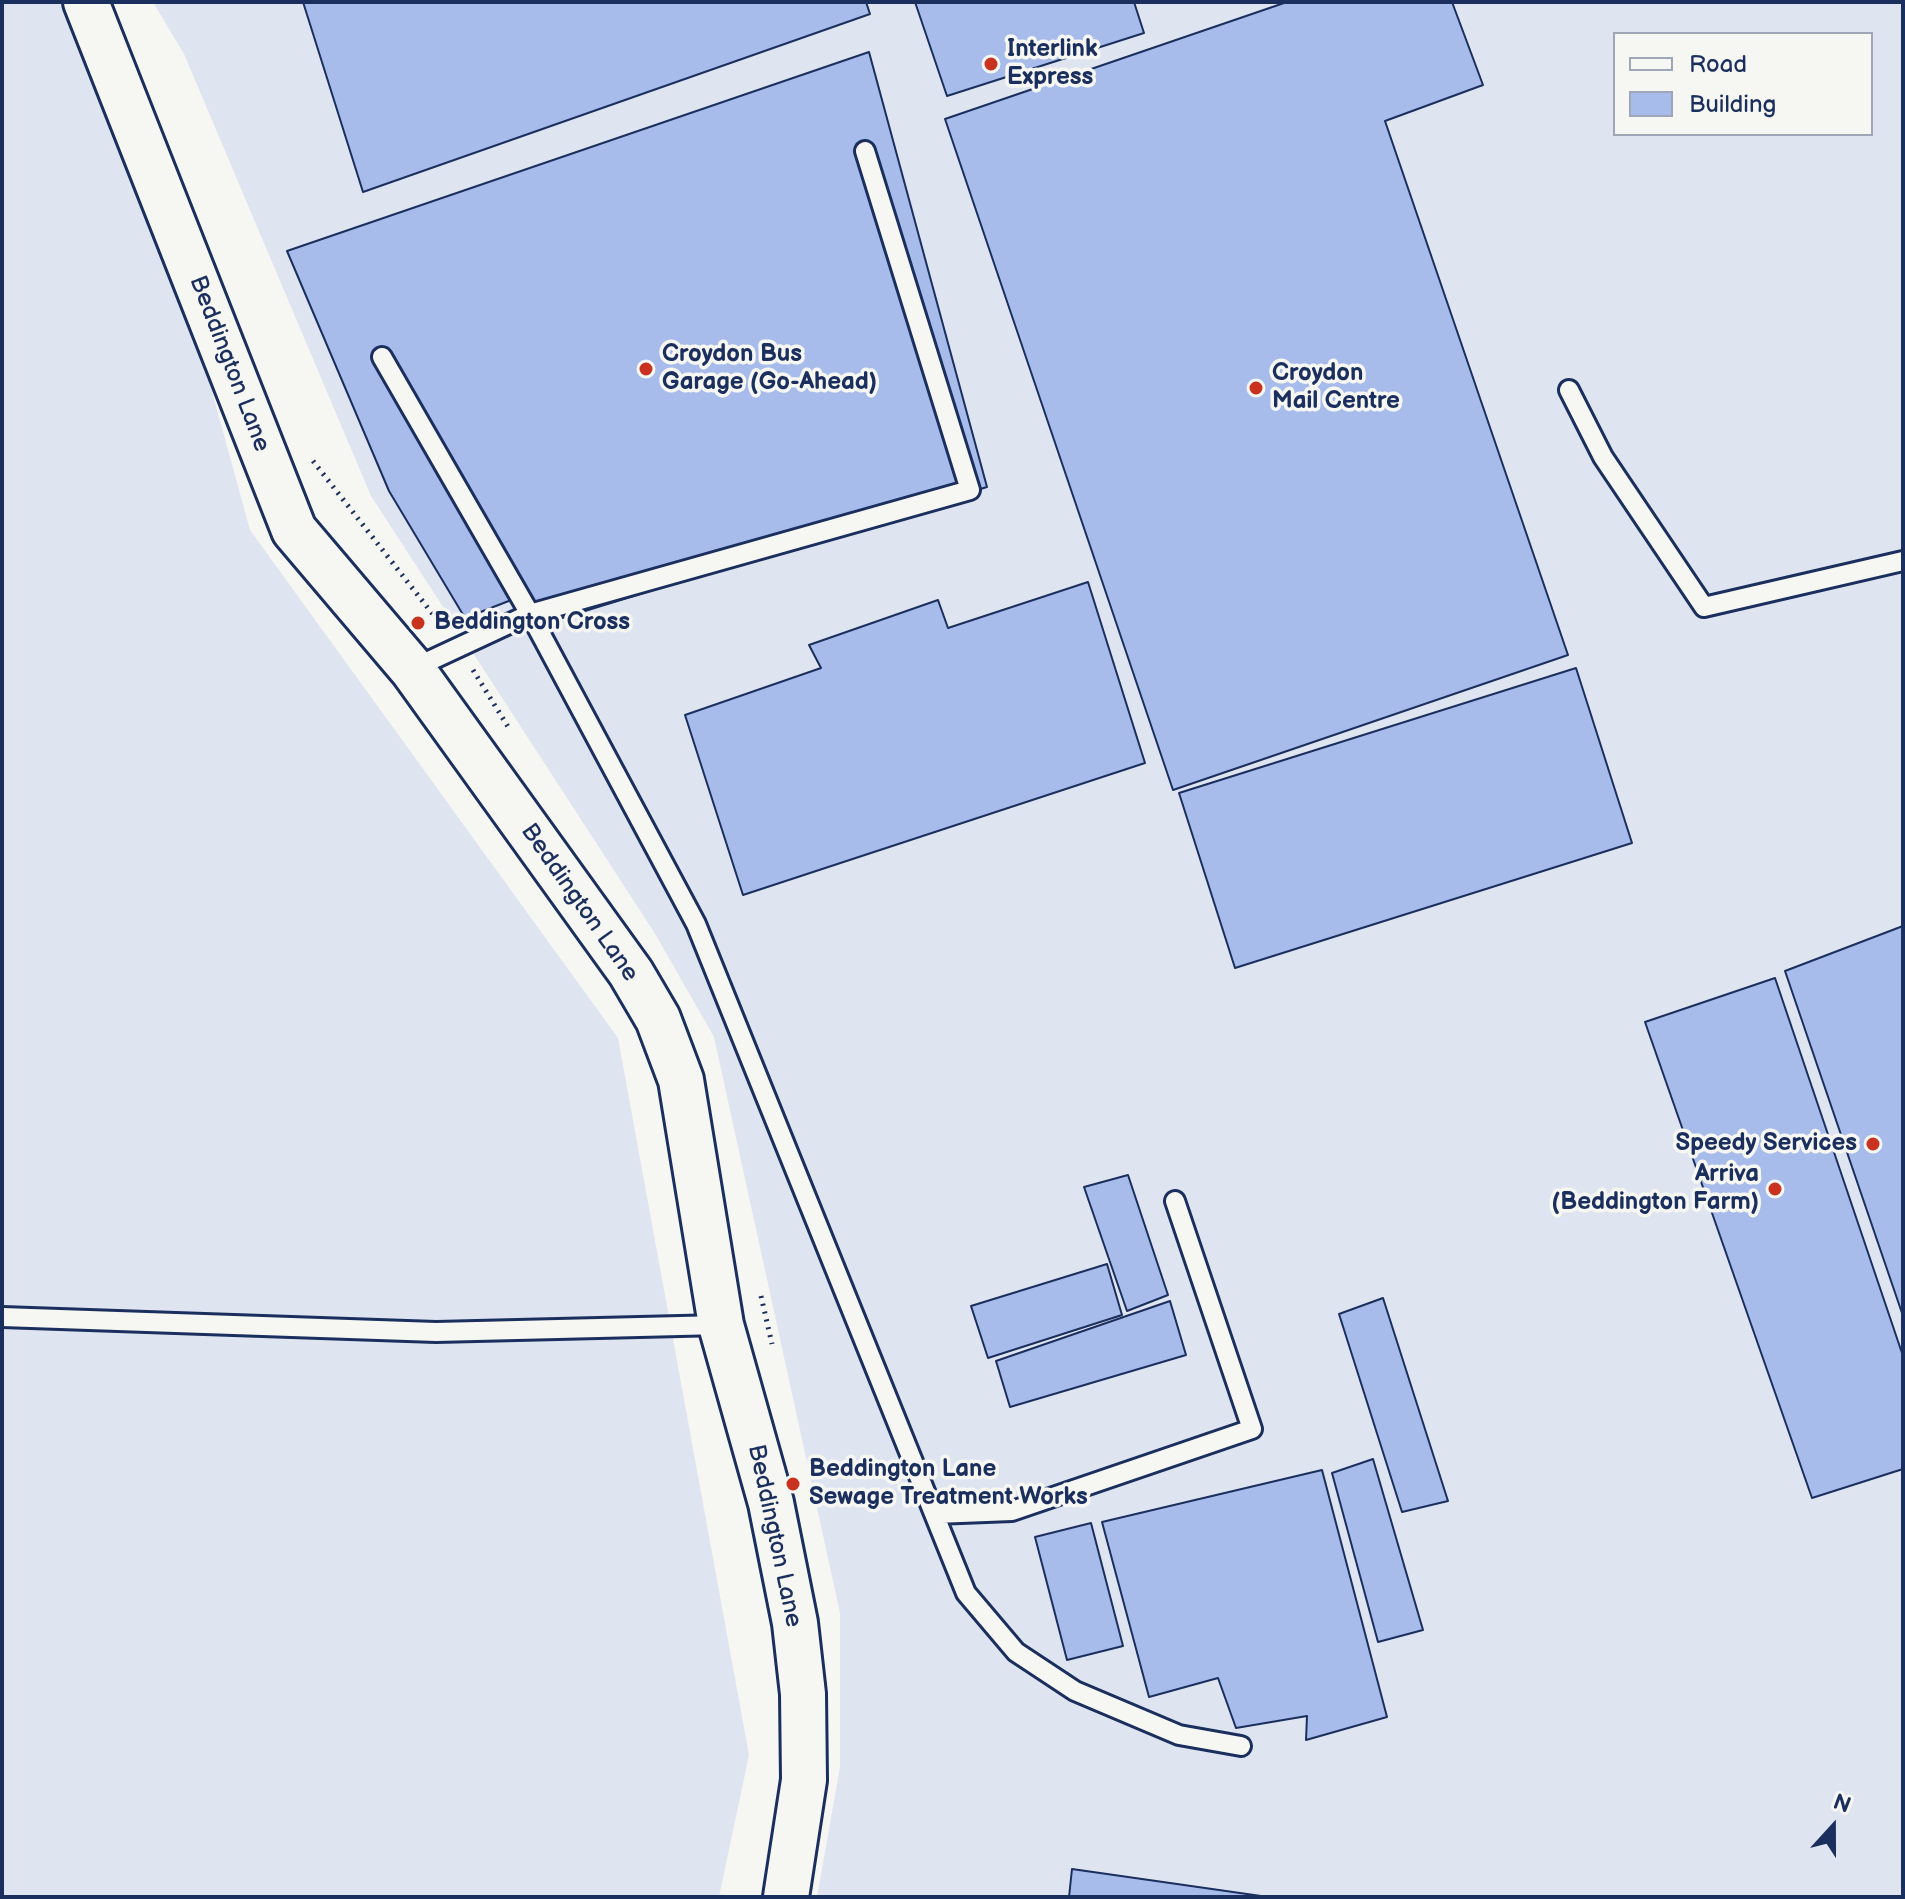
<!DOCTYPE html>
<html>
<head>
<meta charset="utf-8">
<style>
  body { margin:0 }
  #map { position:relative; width:1905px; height:1899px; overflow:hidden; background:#f6f6f2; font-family:"Balsamiq Sans",sans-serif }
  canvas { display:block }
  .frame { position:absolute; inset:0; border:4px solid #1b2f5e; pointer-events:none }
  .legend { position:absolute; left:1613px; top:32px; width:260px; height:104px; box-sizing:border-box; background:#f6f6f2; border:2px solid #9ea6b7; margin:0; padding:10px 14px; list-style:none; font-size:24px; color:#1b2f5e }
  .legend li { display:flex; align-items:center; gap:16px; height:40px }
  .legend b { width:40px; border:2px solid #9ea6b7 }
  .north { position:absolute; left:1793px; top:1787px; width:80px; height:80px; -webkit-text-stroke:6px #f6f6f2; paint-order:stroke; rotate:21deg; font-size:22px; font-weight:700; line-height:32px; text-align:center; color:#1b2f5e }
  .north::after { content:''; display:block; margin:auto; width:28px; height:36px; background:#1b2f5e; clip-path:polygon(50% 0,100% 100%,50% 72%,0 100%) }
</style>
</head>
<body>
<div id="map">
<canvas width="1905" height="1899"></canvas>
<div class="frame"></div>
<ul class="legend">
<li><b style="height:10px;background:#f6f6f2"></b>Road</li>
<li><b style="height:22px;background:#a8bceb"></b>Building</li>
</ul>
<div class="north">N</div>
</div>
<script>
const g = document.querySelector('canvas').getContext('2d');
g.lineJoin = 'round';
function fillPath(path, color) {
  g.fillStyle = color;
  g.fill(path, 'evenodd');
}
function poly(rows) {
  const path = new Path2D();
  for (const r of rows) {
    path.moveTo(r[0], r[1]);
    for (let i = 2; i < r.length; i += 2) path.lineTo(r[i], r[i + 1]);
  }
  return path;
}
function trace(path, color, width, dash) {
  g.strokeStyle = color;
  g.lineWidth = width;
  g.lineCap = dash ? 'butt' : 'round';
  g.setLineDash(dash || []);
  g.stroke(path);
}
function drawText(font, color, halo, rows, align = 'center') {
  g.font = font + ' "Balsamiq Sans",sans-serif';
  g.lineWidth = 7;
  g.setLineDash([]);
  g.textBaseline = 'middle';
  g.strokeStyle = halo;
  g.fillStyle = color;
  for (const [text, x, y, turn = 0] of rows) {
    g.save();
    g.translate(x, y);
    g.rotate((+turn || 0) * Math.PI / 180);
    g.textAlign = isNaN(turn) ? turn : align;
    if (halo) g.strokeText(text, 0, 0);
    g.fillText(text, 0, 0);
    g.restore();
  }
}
fillPath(poly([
  [2,2,105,2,250,530,618,1038,749,1755,719,1897,2,1897],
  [153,2,1903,2,1903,1897,817,1897,840,1767,840,1613,714,1037,654,932,371,496,184,54],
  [1615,34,1871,34,1871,134,1615,134]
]), '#dfe5f0');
const building = poly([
  [303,2,866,2,870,14,363,192,303,2],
  [915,2,1134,2,1144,33,947,96,915,2],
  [1287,2,1452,2,1483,85,1385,121,1568,655,1173,790,945,119,1287,2],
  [869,52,987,487,546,623,545,609,519,597,465,618,389,491,287,251,869,52],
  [1088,582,1145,763,743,895,685,715,821,668,809,645,938,600,948,628,1088,582],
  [1576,668,1632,843,1235,968,1179,793,1576,668],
  [1903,926,1903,1316,1785,971,1903,926],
  [1775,978,1903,1356,1903,1469,1812,1498,1645,1022,1775,978],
  [1128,1175,1168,1295,1127,1311,1084,1187,1128,1175],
  [1107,1264,1122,1315,988,1358,971,1306,1107,1264],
  [1383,1298,1448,1501,1402,1512,1339,1314,1383,1298],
  [1170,1301,1186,1355,1010,1407,996,1361,1170,1301],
  [1373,1459,1423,1630,1378,1642,1332,1473,1373,1459],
  [1322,1470,1387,1717,1306,1740,1307,1716,1236,1728,1218,1678,1149,1697,1102,1522,1322,1470],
  [1091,1523,1123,1646,1067,1660,1035,1537,1091,1523],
  [1072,1869,1268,1897,1069,1897,1072,1869]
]);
fillPath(building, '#a8bceb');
trace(building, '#1b2f5e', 2);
const lane = poly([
  [382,357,530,614,970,490,865,151],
  [1569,390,1603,457,1704,607,1903,561],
  [412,669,530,614,696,924,966,1593,1016,1652,1075,1691,1179,1735,1241,1746],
  [2,1317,436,1332,721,1325],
  [935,1514,1012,1511,1252,1429,1175,1201]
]);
const secondary = poly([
  [86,2,294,530,412,669,631,973,658,1019,681,1080,721,1325,771,1503,795,1623,803,1694,804,1780,786,1897]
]);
trace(lane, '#1b2f5e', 24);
trace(secondary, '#1b2f5e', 50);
trace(poly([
  [313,461,442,626],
  [473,670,510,730],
  [761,1296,772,1344]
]), '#1b2f5e', 5, [2, 6]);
trace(lane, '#f6f6f2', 18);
trace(secondary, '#f6f6f2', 44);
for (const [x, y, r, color] of [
  [991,64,8,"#c8321e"],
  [646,369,8,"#c8321e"],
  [1256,388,8,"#c8321e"],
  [418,623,8,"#c8321e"],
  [1873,1144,8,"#c8321e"],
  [1775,1189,8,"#c8321e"],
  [793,1484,8,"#c8321e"]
]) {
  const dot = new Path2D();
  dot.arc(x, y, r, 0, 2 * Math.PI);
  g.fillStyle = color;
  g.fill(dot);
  trace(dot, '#f6f6f2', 3);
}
drawText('bold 24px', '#1b2f5e', '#f6f6f2', [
  ["Interlink",1007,50],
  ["Express",1007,78],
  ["Croydon Bus",662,355],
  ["Garage (Go-Ahead)",662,383],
  ["Croydon",1272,374],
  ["Mail Centre",1272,402],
  ["Beddington Cross",434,623],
  ["Speedy Services",1857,1144,"right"],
  ["Arriva",1759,1175,"right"],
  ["(Beddington Farm)",1759,1203,"right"],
  ["Beddington Lane",809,1470],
  ["Sewage Treatment Works",809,1498]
], 'left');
drawText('24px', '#1b2f5e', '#f6f6f2', [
  ["Beddington Lane",229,364,69],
  ["Beddington Lane",579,903,55],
  ["Beddington Lane",774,1536,78]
]);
</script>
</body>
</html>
